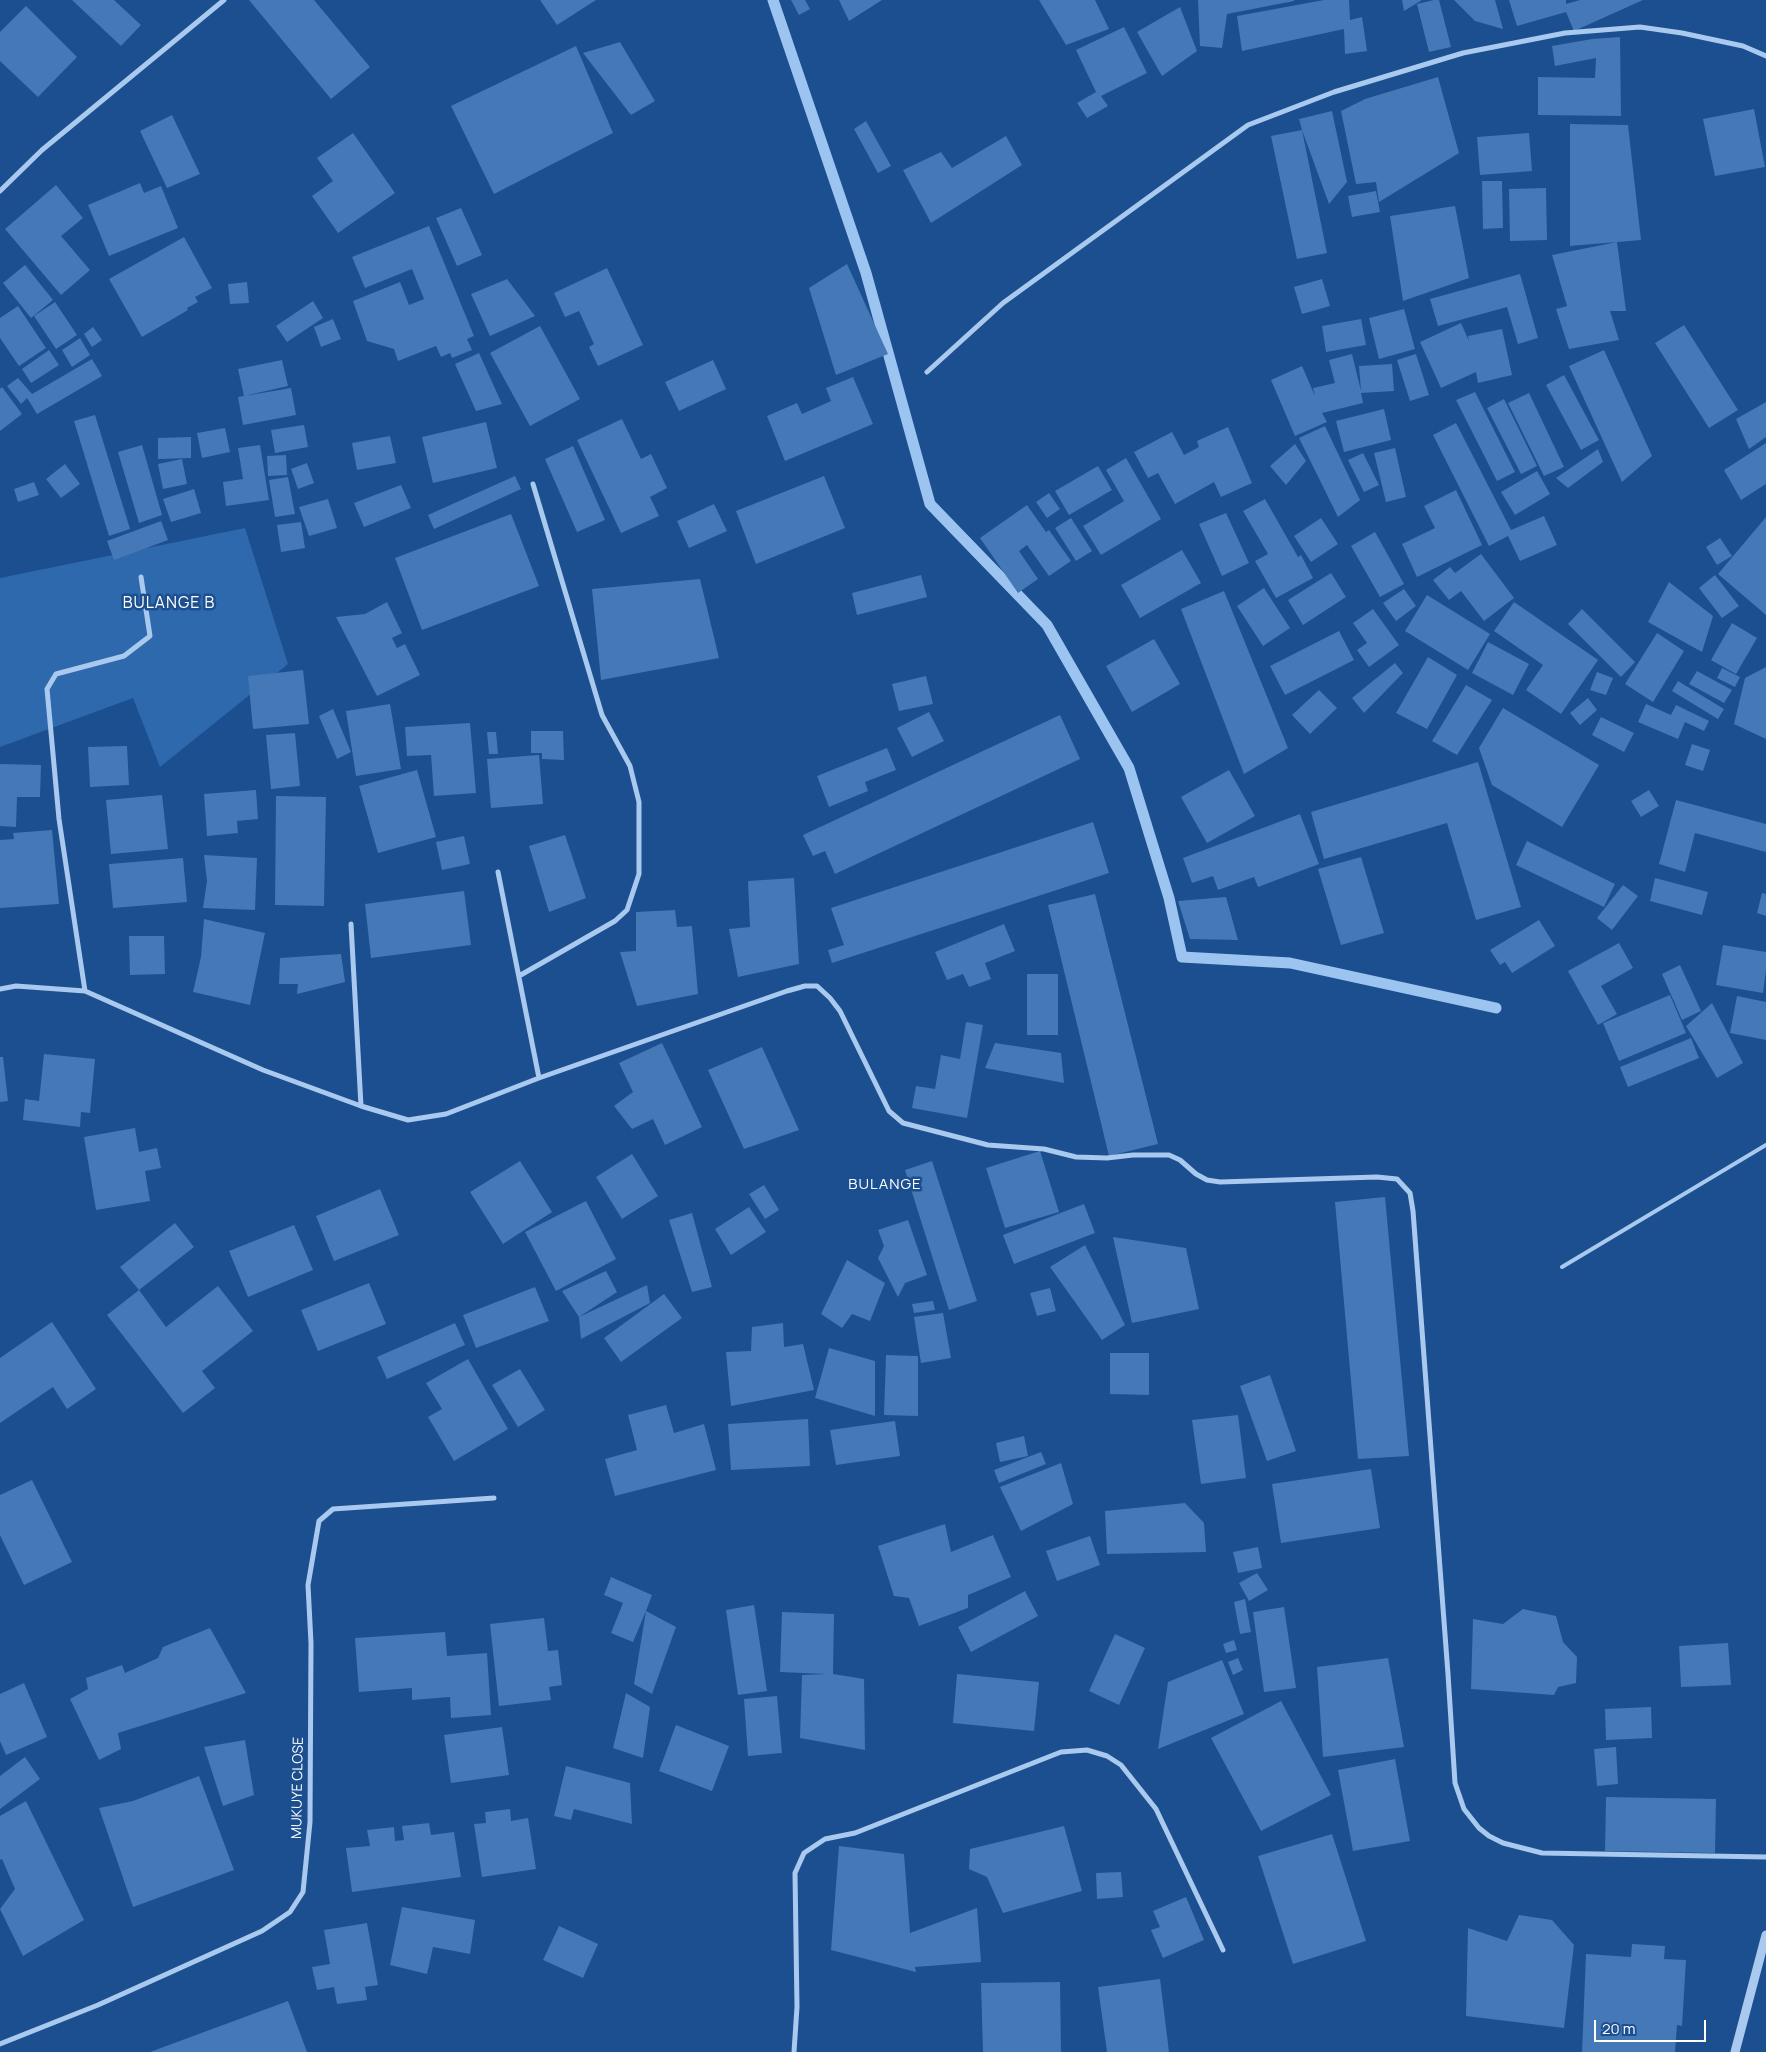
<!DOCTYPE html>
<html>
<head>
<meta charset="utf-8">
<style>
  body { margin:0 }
  #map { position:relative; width:1766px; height:2052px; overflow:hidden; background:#1b4f8f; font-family:Manrope,sans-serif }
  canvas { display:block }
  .scale { position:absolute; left:1594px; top:2020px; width:112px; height:22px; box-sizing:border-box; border:2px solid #fff; border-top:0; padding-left:6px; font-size:15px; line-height:18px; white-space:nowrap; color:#fff; -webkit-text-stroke:4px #1b4f8f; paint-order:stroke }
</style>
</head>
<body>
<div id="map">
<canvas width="1766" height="2052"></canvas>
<div class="scale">20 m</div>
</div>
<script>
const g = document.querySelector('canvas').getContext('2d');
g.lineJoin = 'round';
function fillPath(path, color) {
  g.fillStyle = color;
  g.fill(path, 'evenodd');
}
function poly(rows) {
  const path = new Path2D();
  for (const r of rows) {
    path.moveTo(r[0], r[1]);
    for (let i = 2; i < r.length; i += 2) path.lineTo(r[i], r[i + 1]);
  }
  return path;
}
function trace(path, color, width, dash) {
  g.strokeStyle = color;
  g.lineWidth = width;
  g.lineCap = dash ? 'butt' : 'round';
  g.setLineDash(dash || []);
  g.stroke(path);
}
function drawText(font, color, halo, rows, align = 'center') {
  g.font = font + ' Manrope,sans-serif';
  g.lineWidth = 5;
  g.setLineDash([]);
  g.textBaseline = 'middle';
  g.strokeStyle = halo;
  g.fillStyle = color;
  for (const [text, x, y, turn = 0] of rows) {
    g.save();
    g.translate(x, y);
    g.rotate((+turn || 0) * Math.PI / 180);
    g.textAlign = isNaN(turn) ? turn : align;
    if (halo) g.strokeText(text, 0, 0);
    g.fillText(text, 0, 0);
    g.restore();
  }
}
fillPath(poly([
  [245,528,288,664,160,767,133,698,0,747,0,578]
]), '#2e69ad');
trace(poly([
  [773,0,866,273,930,504,1047,625,1129,768,1169,898,1182,957,1290,963,1496,1008]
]), '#9cc4f0', 11);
fillPath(poly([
  [72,0,114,0,141,25,121,46],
  [249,0,314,0,370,67,331,99],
  [540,0,596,0,557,25],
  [791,0,805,0,810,9,799,15],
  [839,0,882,0,849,21],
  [1039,0,1095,0,1109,29,1066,45],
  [1198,0,1294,0,1294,1,1227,14,1222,48,1200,46],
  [1324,0,1349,0,1350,20,1362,17,1367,51,1345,54,1344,29,1242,51,1237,16],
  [1402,0,1422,0,1404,11],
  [1434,0,1439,0,1451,47,1429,52,1417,4],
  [1454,0,1495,0,1503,29,1475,21],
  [1509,0,1566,0,1566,4,1580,0,1643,0,1574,31,1566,12,1517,26],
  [26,6,77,57,38,97,0,61,0,32],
  [1180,7,1197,51,1162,76,1137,32],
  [1124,27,1147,73,1101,96,1108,106,1087,118,1077,103,1096,92,1076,50],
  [1620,37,1621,116,1538,115,1538,77,1595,78,1596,58,1555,66,1552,46,1592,39],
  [620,42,655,101,631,115,583,53],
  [576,46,613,133,494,194,451,106],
  [1438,77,1459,153,1379,202,1376,182,1356,184,1341,111,1365,99],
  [1754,109,1765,167,1715,176,1703,119],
  [1332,111,1347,182,1329,204,1302,130,1327,253,1297,259,1271,136,1302,130,1299,119],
  [172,115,200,174,167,188,140,131],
  [866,121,891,166,878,173,854,129],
  [1570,124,1628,125,1641,240,1570,246],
  [353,133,395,193,338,233,312,196,333,181,317,158],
  [1529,133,1532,171,1480,175,1477,137],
  [1006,136,1022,165,931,223,903,170,941,152,952,168],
  [1482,181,1502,181,1503,228,1483,229],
  [140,183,144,193,161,186,178,228,109,256,88,205],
  [56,185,83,218,61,236,90,270,61,295,5,229],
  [1546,188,1547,240,1510,241,1509,189],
  [1376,191,1380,212,1352,217,1348,196],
  [1455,206,1469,278,1403,301,1390,216],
  [461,208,482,255,457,266,436,218],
  [429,226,474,336,467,339,472,350,452,358,450,353,441,357,436,346,398,361,394,349,367,341,353,301,400,282,409,305,424,299,412,269,365,288,352,257],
  [184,237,212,288,195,297,198,302,187,308,188,310,142,337,109,279],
  [1617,242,1626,311,1610,311,1619,340,1569,349,1556,309,1567,306,1552,255],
  [847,264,888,354,836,375,809,288],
  [25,265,53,300,31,318,3,283],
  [607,268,643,345,598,366,589,347,594,344,579,311,565,317,554,293],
  [1520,274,1538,338,1518,344,1507,307,1438,326,1430,299],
  [507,279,535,316,490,336,471,294],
  [1322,279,1330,306,1302,314,1294,287],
  [247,282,249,303,230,304,228,284],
  [313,301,323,318,287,342,276,326],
  [55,302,77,335,56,349,34,316],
  [18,306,46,348,19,366,0,338,0,318],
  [1404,309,1415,349,1379,359,1369,318],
  [333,319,341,339,321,347,314,327],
  [1361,319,1366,345,1326,352,1322,326],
  [1461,323,1469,341,1468,336,1502,329,1512,375,1478,383,1476,372,1441,388,1420,342],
  [1684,325,1738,410,1709,428,1655,343],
  [540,326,580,399,530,426,490,353],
  [93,327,102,340,92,347,84,334],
  [80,338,90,355,72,367,62,350],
  [49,350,59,365,31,383,22,369],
  [1604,350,1652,456,1622,482,1569,366],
  [479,353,502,404,476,411,455,364],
  [1352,354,1361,391,1359,366,1392,364,1394,391,1361,393,1363,403,1322,413,1327,422,1295,436,1271,380,1302,366,1315,396,1313,388,1335,383,1329,360],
  [1416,354,1429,395,1410,401,1397,360],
  [92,359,102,376,37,414,27,398,21,404,7,386,18,378,32,394],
  [282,360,288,386,244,396,238,369],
  [713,360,726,389,679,411,665,382],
  [1564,375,1599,440,1581,450,1546,385],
  [853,377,873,424,785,461,767,416,797,403,802,414,831,401,826,388],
  [2,387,22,414,0,431,0,389],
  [291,388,296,415,243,425,238,397],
  [1475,392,1515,472,1497,481,1456,400],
  [1529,393,1564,467,1544,476,1508,403],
  [1504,399,1537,466,1521,474,1487,408],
  [1766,402,1766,437,1749,449,1736,419],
  [1384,409,1391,440,1344,452,1336,421],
  [95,415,130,529,109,536,74,421],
  [622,419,641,459,651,454,667,488,650,497,659,516,621,533,577,440],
  [486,422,497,468,433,483,422,437],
  [1456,423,1511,530,1544,516,1557,545,1520,561,1508,536,1489,546,1433,435],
  [304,425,308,447,275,453,271,430],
  [1325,426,1360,500,1338,517,1299,438],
  [1228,427,1252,483,1221,497,1214,482,1175,504,1158,473,1148,478,1134,452,1172,432,1184,455,1199,447,1197,441],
  [225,428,230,452,202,458,197,433],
  [390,436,396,463,357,470,352,443],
  [191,437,191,458,158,459,158,438],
  [1766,443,1766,484,1741,500,1724,470],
  [1295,444,1306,461,1286,485,1270,466],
  [142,445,162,515,139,523,118,452],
  [260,445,269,500,226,506,223,482,243,479,238,448],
  [573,446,605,520,577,532,545,459],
  [1395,448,1406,497,1386,502,1374,453],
  [1598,449,1603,462,1568,488,1556,478],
  [1363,453,1379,485,1364,492,1348,460],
  [286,455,287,475,268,476,267,456],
  [1126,458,1161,519,1101,555,1083,526,1124,501,1106,470],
  [182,459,187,484,163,489,158,464],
  [307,463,314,483,298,489,291,469],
  [65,464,80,484,61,498,46,479],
  [1098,466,1112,490,1069,515,1055,491],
  [1537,471,1550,494,1515,515,1501,492],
  [515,476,521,489,434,529,428,515],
  [824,476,845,528,756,564,736,511],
  [288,477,295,514,275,517,269,480],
  [34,482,39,495,18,502,14,489],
  [401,485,411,508,364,527,354,503],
  [194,489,201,513,171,522,163,499],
  [1456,490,1482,545,1417,577,1402,544,1435,528,1424,506],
  [1049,493,1060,509,1047,518,1036,502],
  [328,499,337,528,309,536,299,507],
  [1265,499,1298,557,1301,555,1313,578,1276,598,1255,561,1268,554,1243,511],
  [714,504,727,531,689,548,677,521],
  [1027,505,1046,532,1049,530,1071,561,1049,576,1027,545,1019,551,1038,579,1018,593,980,538],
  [1226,513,1249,563,1222,576,1199,524],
  [511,514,539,586,422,630,395,558],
  [1766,517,1766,615,1718,574],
  [1071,518,1092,551,1076,561,1055,528],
  [1321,518,1338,544,1311,562,1294,536],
  [161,521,168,540,114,560,107,541],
  [301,522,305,548,281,552,277,525],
  [1375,532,1404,584,1380,597,1351,546],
  [1720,538,1732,556,1717,565,1706,547],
  [1182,550,1201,583,1140,618,1121,585],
  [1481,554,1514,598,1484,621,1461,591,1449,600,1433,580,1450,567,1455,573],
  [1331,573,1346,597,1303,625,1288,600],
  [921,575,927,597,857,615,852,593],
  [1715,575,1739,606,1722,618,1699,588],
  [700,579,719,658,601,680,592,589],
  [1669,582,1713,616,1702,652,1648,622],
  [1264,588,1290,628,1263,646,1237,606],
  [1404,589,1416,606,1396,621,1383,603],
  [1224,591,1288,748,1244,774,1181,609],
  [1427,595,1490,634,1468,670,1405,631],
  [387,602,402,633,392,638,397,648,405,644,420,675,377,696,336,617,365,614],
  [1514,602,1598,660,1561,714,1526,690,1543,665,1494,631],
  [1373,609,1399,645,1369,667,1357,650,1367,643,1353,623],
  [1582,609,1635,662,1621,677,1568,624],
  [1732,623,1757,638,1736,674,1711,660],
  [1339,631,1354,660,1285,695,1270,666],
  [1657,633,1684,651,1653,702,1625,684],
  [1154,639,1180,684,1132,712,1106,666],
  [1488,642,1529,664,1513,695,1472,673],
  [1428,657,1457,675,1427,729,1396,713],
  [1395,663,1403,673,1364,713,1352,698],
  [1766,667,1766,739,1734,724,1745,678],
  [1722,668,1740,677,1735,687,1717,678],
  [303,670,309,724,253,729,248,676],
  [1697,671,1732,690,1724,703,1689,684],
  [1597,672,1613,678,1606,695,1590,690],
  [926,676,933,704,899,711,892,684],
  [1678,681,1724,709,1718,719,1672,691],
  [1466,685,1492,700,1457,755,1432,741],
  [1319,690,1337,708,1310,734,1292,715],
  [1588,698,1597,710,1580,725,1570,713],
  [390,704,401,769,356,776,346,711],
  [1646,704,1671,715,1676,705,1709,721,1704,731,1685,722,1678,739,1638,722],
  [1503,708,1599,765,1562,827,1492,785,1479,748],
  [333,709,351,752,337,759,319,716],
  [929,712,944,741,912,757,897,728],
  [1060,715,1080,759,835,874,825,851,813,856,803,835],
  [1601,717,1634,733,1624,752,1592,735],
  [470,723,476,793,434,796,431,755,407,756,405,727],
  [531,731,563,731,564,760,542,759,542,753,531,753],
  [487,732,496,732,498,754,489,754],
  [295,733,300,786,271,789,266,735],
  [1692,744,1710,750,1703,771,1685,765],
  [127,746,129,785,90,787,88,747],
  [887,748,896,770,865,782,868,791,829,807,817,776],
  [539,755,543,804,491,808,487,759],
  [1478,762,1521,907,1476,920,1447,823,1324,859,1311,812],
  [0,764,41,765,40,797,17,797,16,827,0,826],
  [417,770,436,837,378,853,359,786],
  [1229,770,1255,816,1207,843,1181,797],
  [256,790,258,819,237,821,238,833,207,836,204,794],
  [1649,790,1659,806,1641,817,1631,801],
  [162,795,168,849,111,854,106,800],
  [276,796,326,797,324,906,275,905],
  [1676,800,1766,824,1766,852,1695,833,1685,872,1659,864],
  [1300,814,1319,864,1258,887,1254,877,1218,890,1213,876,1192,883,1183,858],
  [1093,822,1109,873,832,963,828,950,844,945,831,908],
  [52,830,59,904,0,908,0,840,14,839,13,833],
  [565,835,586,898,549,912,529,846],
  [464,836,470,864,442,870,436,842],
  [1527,841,1615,884,1604,907,1516,865],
  [204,855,257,858,255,910,203,908,207,881],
  [1361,857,1384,933,1341,945,1318,869],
  [183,858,187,902,113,908,109,864],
  [794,878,799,964,738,977,729,929,750,927,748,881],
  [1655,878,1708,892,1702,915,1650,901],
  [1623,885,1638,896,1612,930,1597,918],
  [464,891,471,945,371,958,365,904],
  [1762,893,1766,894,1766,916,1757,913],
  [1095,894,1158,1144,1109,1156,1048,905],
  [1226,897,1238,940,1190,939,1178,901],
  [675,910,677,927,692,926,698,994,637,1006,620,952,636,951,636,912],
  [204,919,265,933,250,1005,193,992,201,957],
  [1539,920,1555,946,1512,973,1505,962,1500,965,1490,950],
  [1004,924,1015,951,985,963,991,979,969,987,963,974,947,980,935,952],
  [129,936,164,936,165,974,130,975],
  [1619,943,1633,968,1601,986,1617,1014,1598,1025,1568,971],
  [1723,945,1766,952,1766,970,1763,993,1716,985],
  [341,954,345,982,297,994,298,984,279,984,280,958],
  [1680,965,1701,1011,1682,1020,1662,974],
  [1027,974,1058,974,1058,1035,1027,1035],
  [1670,995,1686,1033,1619,1061,1603,1023],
  [1737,996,1766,1002,1766,1040,1730,1033],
  [1712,1003,1743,1063,1717,1078,1686,1026],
  [966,1022,983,1025,967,1118,912,1108,916,1086,935,1089,941,1055,960,1059],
  [1691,1038,1699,1058,1628,1087,1620,1067],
  [662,1043,702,1127,665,1145,653,1119,632,1129,614,1106,633,1092,619,1063],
  [995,1043,1061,1053,1064,1083,985,1068],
  [762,1047,799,1130,744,1149,708,1070],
  [44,1054,95,1059,90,1113,81,1112,80,1127,23,1120,25,1099,39,1101],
  [0,1057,3,1057,8,1101,0,1102],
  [135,1128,139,1152,157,1148,161,1168,145,1171,150,1201,96,1210,84,1137],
  [1040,1151,1059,1212,1005,1228,986,1168],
  [632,1154,658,1196,622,1219,596,1177],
  [520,1161,552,1212,503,1244,470,1192],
  [932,1161,977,1301,949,1310,905,1170],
  [764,1185,779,1210,765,1219,749,1194],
  [380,1189,399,1235,334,1261,316,1216],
  [1385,1197,1409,1456,1358,1459,1335,1202],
  [586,1201,616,1259,556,1291,525,1232],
  [1084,1204,1095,1233,1014,1264,1003,1235],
  [749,1207,766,1232,731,1255,715,1229],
  [692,1213,712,1287,692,1292,669,1220],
  [908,1220,927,1275,905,1283,898,1297,878,1258,884,1246,878,1230],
  [175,1223,194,1247,139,1290,166,1327,218,1286,253,1331,202,1371,215,1388,183,1413,107,1315,139,1290,120,1267],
  [294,1225,313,1270,248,1297,229,1251],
  [1113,1237,1186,1248,1199,1309,1132,1323],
  [1085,1245,1125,1325,1102,1340,1050,1267],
  [847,1260,885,1283,870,1321,852,1314,842,1328,821,1314],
  [606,1271,617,1292,579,1317,647,1285,650,1303,581,1339,579,1317,562,1291],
  [369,1283,386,1324,318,1351,301,1310],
  [535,1287,549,1321,476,1348,463,1315],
  [1050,1288,1056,1311,1037,1316,1030,1293],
  [664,1294,682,1318,621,1362,604,1338],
  [933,1301,935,1310,914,1313,912,1304],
  [943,1313,951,1358,921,1363,914,1317],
  [52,1322,96,1389,67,1409,53,1387,0,1423,0,1358],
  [455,1323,465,1345,387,1379,377,1357],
  [783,1323,784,1347,803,1344,814,1390,731,1406,726,1352,751,1351,752,1327],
  [829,1348,875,1361,875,1416,815,1398],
  [1110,1353,1149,1353,1149,1395,1110,1394],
  [886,1355,918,1356,918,1416,884,1415],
  [468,1359,508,1429,454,1461,428,1417,442,1409,426,1383],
  [520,1369,545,1410,518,1427,492,1385],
  [1270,1375,1296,1451,1267,1461,1240,1386],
  [666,1405,674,1433,704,1424,716,1470,615,1496,605,1459,637,1450,628,1415],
  [1238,1415,1246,1478,1201,1484,1192,1420],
  [808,1419,810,1466,731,1470,728,1424],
  [895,1421,900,1456,836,1465,830,1430],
  [1024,1436,1028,1456,1000,1462,996,1443],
  [1041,1452,1046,1464,999,1483,994,1470],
  [1061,1463,1073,1504,1021,1531,1000,1487],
  [1371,1469,1380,1528,1281,1543,1272,1484],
  [32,1480,72,1562,24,1585,0,1535,0,1495],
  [1185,1503,1204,1523,1206,1552,1107,1554,1105,1511],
  [945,1524,951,1552,993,1535,1011,1577,968,1595,968,1608,919,1626,909,1598,894,1596,878,1546],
  [1090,1536,1100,1565,1057,1581,1046,1551],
  [1258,1547,1262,1568,1238,1573,1233,1552],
  [1257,1573,1268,1590,1249,1601,1239,1583],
  [611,1577,652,1595,646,1611,676,1627,652,1694,634,1684,646,1611,633,1642,611,1633,623,1603,604,1595],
  [1025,1591,1038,1616,971,1652,958,1627],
  [1245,1599,1251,1632,1240,1634,1234,1602],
  [754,1605,767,1691,738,1695,726,1610],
  [1284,1607,1296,1688,1264,1692,1253,1612],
  [1523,1609,1556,1616,1563,1642,1577,1657,1576,1683,1558,1687,1554,1695,1471,1689,1473,1619,1503,1624],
  [782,1612,834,1614,833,1674,864,1679,865,1750,800,1738,802,1675,826,1674,780,1672],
  [544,1618,548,1651,558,1650,562,1685,549,1687,551,1700,499,1706,490,1624],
  [210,1628,246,1693,118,1733,121,1749,99,1760,70,1699,88,1689,86,1678,122,1665,125,1673,158,1658,163,1647],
  [445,1632,447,1656,487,1653,491,1715,451,1718,450,1697,412,1700,412,1688,359,1692,355,1638],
  [1115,1634,1145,1648,1119,1705,1089,1691],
  [1234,1640,1237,1650,1226,1653,1223,1644],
  [1728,1643,1731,1685,1681,1687,1679,1646],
  [1238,1658,1243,1670,1233,1675,1228,1662],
  [1388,1658,1404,1747,1323,1757,1317,1667],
  [1222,1660,1244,1714,1158,1749,1168,1682],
  [957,1674,1039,1682,1034,1731,953,1723],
  [24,1683,47,1737,6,1755,0,1741,0,1694],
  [626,1693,650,1707,643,1758,613,1748],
  [777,1696,782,1753,748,1756,744,1699],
  [1281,1701,1331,1795,1261,1831,1211,1738],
  [1651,1707,1652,1738,1606,1740,1605,1709],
  [676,1725,729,1746,712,1791,659,1771],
  [502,1727,509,1775,451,1783,444,1735],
  [245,1740,254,1795,223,1806,204,1747],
  [1616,1747,1618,1784,1597,1786,1594,1749],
  [25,1757,40,1779,0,1809,0,1776],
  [1395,1759,1410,1841,1353,1851,1338,1770],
  [566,1766,630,1783,632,1824,574,1809,571,1820,554,1816],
  [199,1776,234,1870,133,1907,99,1808,133,1801],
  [1606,1797,1716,1799,1715,1853,1605,1851],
  [26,1801,84,1920,23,1956,0,1909,15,1889,2,1859,0,1860,0,1816],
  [510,1809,511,1821,528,1818,536,1869,482,1877,474,1824,486,1823,485,1812],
  [429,1823,431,1835,454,1832,461,1877,352,1892,346,1848,370,1846,367,1830,394,1827,395,1841,404,1840,402,1826],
  [1064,1826,1082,1891,1003,1913,987,1877,969,1869,970,1849],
  [1332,1834,1366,1941,1293,1964,1258,1856],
  [839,1846,904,1854,910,1933,977,1908,981,1962,915,1967,916,1972,831,1950],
  [1121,1872,1123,1897,1097,1899,1096,1873],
  [1186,1897,1204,1940,1163,1958,1151,1930,1160,1927,1153,1911],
  [402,1907,475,1920,470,1954,433,1947,427,1974,390,1965],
  [1519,1915,1552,1920,1574,1945,1564,2028,1466,2016,1468,1928,1507,1941],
  [367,1923,378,1985,365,1987,367,2000,337,2004,334,1987,317,1990,312,1967,330,1964,324,1930],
  [559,1926,598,1944,583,1978,543,1960],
  [1632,1944,1665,1946,1664,1959,1686,1960,1682,2026,1677,2025,1675,2052,1582,2052,1586,1954,1631,1957],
  [1160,1979,1169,2052,1107,2052,1098,1987],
  [1060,1982,1061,2052,983,2052,981,1983],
  [288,2001,307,2052,150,2052]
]), '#4478b7');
trace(poly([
  [1562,1267,1766,1145]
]), '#a9c9ee', 4);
trace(poly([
  [0,191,42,150,224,0],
  [927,372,1003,303,1248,125,1334,92,1463,53,1565,33,1640,27,1682,33,1743,46,1766,56],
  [351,924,361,1106],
  [519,976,615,921,627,910,639,874,639,802,630,766,602,715,533,484],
  [0,989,16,986,85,991,263,1070,361,1106,408,1120,446,1114,539,1078,498,872],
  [85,991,59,819,47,689,56,674,124,656,150,636,141,577],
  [539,1078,787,991,805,986,817,986,830,998,840,1011,889,1111,903,1123,988,1145,1044,1149,1076,1157,1107,1158,1133,1155,1169,1155,1180,1160,1196,1174,1207,1180,1220,1182,1377,1177,1397,1179,1410,1193,1413,1211,1448,1674,1455,1783,1464,1809,1479,1828,1489,1836,1503,1843,1542,1853,1766,1857],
  [0,2044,98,2005,262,1931,290,1912,303,1892,310,1822,311,1643,308,1585,319,1521,333,1509,494,1498],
  [794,2052,797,2007,795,1873,804,1853,825,1839,855,1833,1061,1752,1087,1750,1107,1756,1121,1765,1156,1809,1223,1950]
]), '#a9c9ee', 5);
trace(poly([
  [1735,2052,1766,1935]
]), '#a9c9ee', 9);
drawText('14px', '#fff', '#1b4f8f', [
  ["MUKUYE CLOSE",298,1788,-89]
]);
g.letterSpacing = '1px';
drawText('15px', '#fff', '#1b4f8f', [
  ["BULANGE",885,1185]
]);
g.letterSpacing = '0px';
g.letterSpacing = '1px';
drawText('16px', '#fff', '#1b4f8f', [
  ["BULANGE B",169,604]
]);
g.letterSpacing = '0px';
</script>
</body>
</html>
